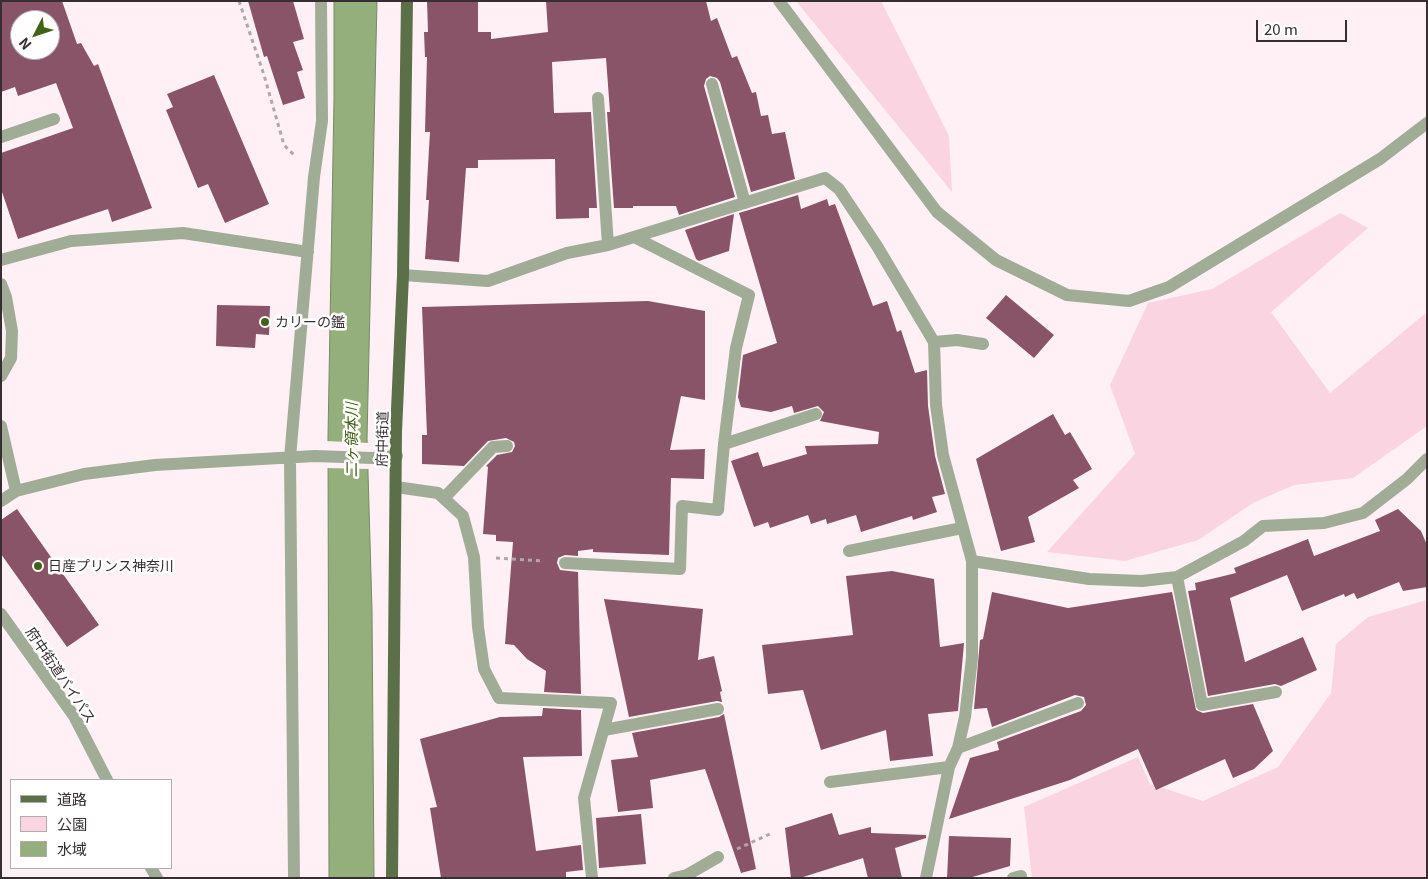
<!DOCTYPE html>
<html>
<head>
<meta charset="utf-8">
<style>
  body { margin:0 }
  #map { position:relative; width:1428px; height:879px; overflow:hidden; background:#fef0f4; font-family:Georgia,"Noto Sans JP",serif }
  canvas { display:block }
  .frame { position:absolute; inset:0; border:2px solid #372e31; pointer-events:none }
  .legend { position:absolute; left:10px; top:779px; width:162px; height:90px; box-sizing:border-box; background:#fff; border:1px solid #afabad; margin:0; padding:6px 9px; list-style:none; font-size:15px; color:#372e31 }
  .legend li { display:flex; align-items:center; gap:10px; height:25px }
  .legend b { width:25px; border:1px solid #afabad }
  .north { position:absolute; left:10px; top:10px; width:50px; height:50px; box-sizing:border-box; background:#fff; border:1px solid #afabad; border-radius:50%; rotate:229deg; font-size:14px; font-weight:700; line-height:20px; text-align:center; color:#372e31 }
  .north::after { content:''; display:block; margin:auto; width:18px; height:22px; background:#416217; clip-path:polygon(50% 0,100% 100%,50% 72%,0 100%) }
  .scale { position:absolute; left:1256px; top:20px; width:91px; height:22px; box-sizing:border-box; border:2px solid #372e31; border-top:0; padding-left:6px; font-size:15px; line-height:18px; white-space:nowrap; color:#372e31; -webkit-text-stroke:4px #fff; paint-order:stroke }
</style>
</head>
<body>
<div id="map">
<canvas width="1428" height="879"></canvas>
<div class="frame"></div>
<ul class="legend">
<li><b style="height:6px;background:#5b6f48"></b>道路</li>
<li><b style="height:14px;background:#fad5e1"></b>公園</li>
<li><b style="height:14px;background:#94ae7c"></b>水域</li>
</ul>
<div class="north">N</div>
<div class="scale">20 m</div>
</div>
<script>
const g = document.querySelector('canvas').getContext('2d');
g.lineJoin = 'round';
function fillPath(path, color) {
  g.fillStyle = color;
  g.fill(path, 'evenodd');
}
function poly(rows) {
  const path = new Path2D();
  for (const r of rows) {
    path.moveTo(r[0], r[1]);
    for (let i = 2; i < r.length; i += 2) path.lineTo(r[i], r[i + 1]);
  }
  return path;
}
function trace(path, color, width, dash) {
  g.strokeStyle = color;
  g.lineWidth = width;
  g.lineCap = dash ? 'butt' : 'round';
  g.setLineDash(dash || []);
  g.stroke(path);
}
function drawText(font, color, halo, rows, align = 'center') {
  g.font = font + ' Georgia,"Noto Sans JP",serif';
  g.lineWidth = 5;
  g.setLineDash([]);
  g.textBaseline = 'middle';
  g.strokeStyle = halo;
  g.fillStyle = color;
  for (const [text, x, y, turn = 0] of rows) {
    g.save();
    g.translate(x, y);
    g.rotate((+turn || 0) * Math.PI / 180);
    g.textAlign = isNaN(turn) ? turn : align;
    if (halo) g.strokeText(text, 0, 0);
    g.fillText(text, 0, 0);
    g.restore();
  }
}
fillPath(poly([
  [796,1,881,1,949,136,952,192],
  [1340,213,1368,228,1271,312,1330,393,1427,312,1427,426,1353,478,1294,485,1253,503,1198,540,1125,561,1047,552,1135,454,1110,385,1148,303,1212,289],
  [1427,600,1427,878,1032,878,1024,807,1138,757,1150,784,1203,801,1278,767,1331,693,1336,644,1368,617]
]), '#fad5e1');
const water = poly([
  [334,1,377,1,367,438,372,610,374,878,329,878,328,436,334,99,334,1]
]);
fillPath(water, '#94ae7c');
trace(water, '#788866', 1);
fillPath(poly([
  [325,441,369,443,370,469,325,468]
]), '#fef0f4');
fillPath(poly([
  [1,1,62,1,77,44,81,43,94,66,98,64,152,208,112,222,108,209,18,239,1,189,1,153,73,128,56,83,18,96,15,87,1,92],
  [20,20,50,20,50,50,20,50],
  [248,1,293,1,304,39,293,42,303,70,297,72,305,98,283,105,267,56,264,57],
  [427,1,478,1,478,32,491,32,491,39,548,32,546,1,706,1,711,21,717,18,732,58,737,56,752,93,756,92,761,116,768,115,772,134,785,132,795,179,751,192,720,82,717,78,710,76,706,79,704,86,735,197,679,215,676,206,633,206,633,208,614,208,607,112,610,112,606,58,552,62,554,113,591,112,597,208,589,208,589,218,556,219,555,159,478,160,478,168,466,168,459,262,425,259,429,200,426,200,430,132,425,132,427,57,425,57,424,32,428,32],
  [214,75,269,204,225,223,208,184,198,188,166,110,173,107,167,94],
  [798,195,801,209,827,199,829,206,835,204,873,306,887,301,897,332,901,330,915,373,927,370,928,406,935,456,945,494,932,497,937,512,913,520,912,516,861,532,856,515,827,524,826,519,811,524,808,515,770,528,768,522,754,527,731,461,758,452,763,467,807,454,805,446,878,444,879,432,820,421,824,412,818,406,794,413,792,406,771,412,741,407,738,397,743,355,777,343,739,213],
  [734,214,729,251,699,261,696,259,685,230],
  [1006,295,1054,335,1034,358,986,318],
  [648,301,705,311,705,400,681,396,670,450,705,449,704,479,671,478,669,555,593,552,593,549,578,551,578,556,565,555,558,558,557,563,560,570,578,572,581,694,544,692,546,671,527,659,514,645,505,644,513,542,496,541,496,535,483,534,488,467,486,466,497,455,512,452,515,446,514,442,506,438,488,441,464,466,422,464,422,435,427,435,422,307],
  [217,305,270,306,269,335,256,334,255,348,216,346],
  [1053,414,1065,435,1070,432,1092,469,1073,480,1079,488,1028,517,1035,542,1001,551,976,459],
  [17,509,99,625,67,647,1,554,1,520],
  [1398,509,1421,531,1427,545,1427,587,1403,591,1399,582,1357,599,1354,593,1345,597,1344,594,1302,611,1287,575,1230,598,1245,662,1303,637,1317,670,1281,686,1275,684,1208,696,1188,591,1196,590,1195,583,1236,573,1234,568,1308,539,1314,556,1380,531,1375,520],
  [892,571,934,579,940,647,964,643,958,711,928,714,933,756,890,761,886,730,821,750,803,690,768,694,762,645,853,635,846,576],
  [992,592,1068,608,1172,592,1196,710,1203,713,1253,704,1273,751,1254,769,1233,778,1225,759,1156,790,1138,749,1070,780,949,819,970,758,999,750,997,742,1081,711,1086,705,1084,697,1075,695,992,727,987,708,974,709,980,640,983,639],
  [604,599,703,609,698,660,714,656,722,691,720,692,722,702,717,701,629,717],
  [543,708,581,710,582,756,523,757,536,851,581,845,583,870,566,872,566,878,441,878,430,808,437,807,420,739,500,717,542,716],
  [724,714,756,869,741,873,705,769,650,780,653,808,618,812,611,760,638,757,632,733,719,717],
  [832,813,839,835,871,827,871,833,926,835,926,838,895,848,902,878,868,878,863,858,800,878,791,878,785,828],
  [641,814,646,864,599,868,596,818],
  [949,836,1011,838,1010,866,969,878,947,878]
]), '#895467');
trace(poly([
  [239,1,264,75,284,145,295,156],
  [496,558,544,561],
  [737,849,772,833]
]), '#b2a6a9', 3, [4, 4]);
trace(poly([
  [779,1,937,212,996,260,1067,295,1129,301,1169,287,1380,159,1427,123],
  [712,84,745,203],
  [598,98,608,245],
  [1,137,54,119],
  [1,260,71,241,183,233,308,252],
  [403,275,488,281,567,253,608,245,825,178,839,189,877,246,934,342,936,405,943,455,972,561,972,658,965,717,958,748,949,767,926,878],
  [1,284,6,297,12,331,11,358,1,376],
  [934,342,957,340,983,344],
  [1,426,16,491],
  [724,444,816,414],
  [396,487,438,493,463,516,474,557,478,627,484,669,499,698,611,703,584,798,592,878],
  [444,498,493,447,507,446],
  [1,501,16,491,84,474,155,465,315,456,372,458,397,456],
  [849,551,962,528],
  [972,561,1089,579,1142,581,1177,577,1244,541,1263,526,1324,523,1363,513,1407,479,1427,459],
  [565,563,680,569,682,506,718,510,724,444,736,348,749,295,634,237],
  [1177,577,1202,705,1276,692],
  [1,614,74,716,107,780],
  [604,730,718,709],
  [958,748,1078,703],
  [830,782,949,767],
  [151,868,157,878],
  [294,878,290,458,314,177,322,121,321,1],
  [674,878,687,875,718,857],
  [1013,878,1021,876]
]), '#a0ac96', 12);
trace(poly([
  [392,878,396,432,403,275,407,1]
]), '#5b6f48', 12);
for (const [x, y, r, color] of [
  [265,322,5,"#416217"],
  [38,566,5,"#416217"]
]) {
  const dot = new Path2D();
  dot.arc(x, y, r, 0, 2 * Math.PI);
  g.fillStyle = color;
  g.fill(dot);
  trace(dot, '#fff', 2);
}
drawText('14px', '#372e31', '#fff', [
  ["カリーの鑑",275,322],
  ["日産プリンス神奈川",48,566]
], 'left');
drawText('14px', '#372e31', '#fff', [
  ["府中街道",382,439,-89],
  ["府中街道バイパス",61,675,56]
]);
drawText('italic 15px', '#3b5a11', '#fff', [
  ["二ヶ領本川",351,440,-90]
]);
</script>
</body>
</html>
